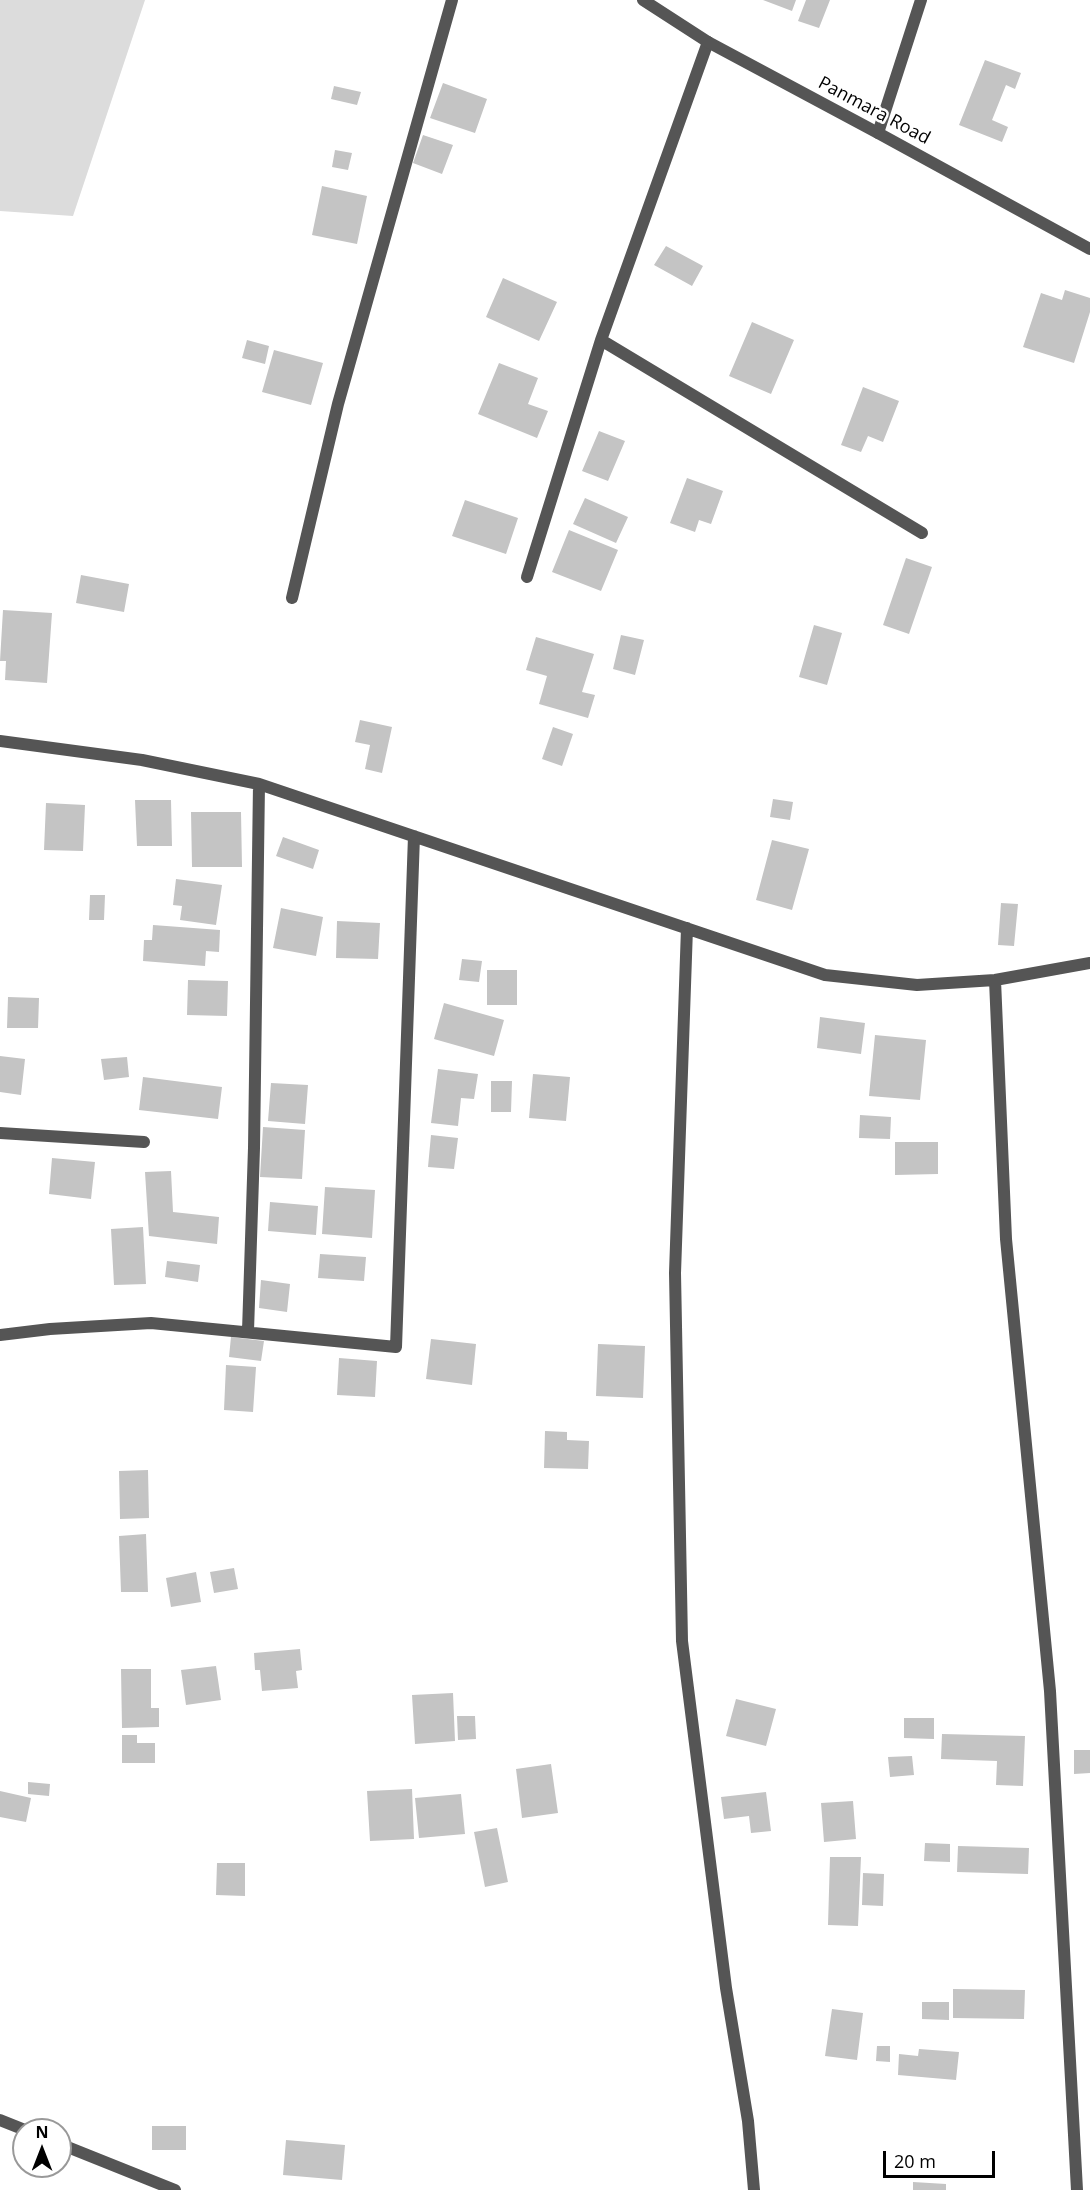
<!DOCTYPE html>
<html>
<head>
<meta charset="utf-8">
<style>
  body { margin:0 }
  #map { position:relative; width:1090px; height:2190px; overflow:hidden; background:#fff; font-family:"Open Sans",sans-serif }
  canvas { display:block }
  .north { position:absolute; left:12px; top:2118px; width:60px; height:60px; box-sizing:border-box; background:#fff; border:2px solid #999; border-radius:50%; rotate:0deg; font-size:16px; font-weight:700; line-height:24px; text-align:center; color:#000 }
  .north::after { content:''; display:block; margin:auto; width:21px; height:27px; background:#000; clip-path:polygon(50% 0,100% 100%,50% 72%,0 100%) }
  .scale { position:absolute; left:883px; top:2151px; width:112px; height:27px; box-sizing:border-box; border:3px solid #000; border-top:0; padding-left:8px; font-size:18px; line-height:21px; white-space:nowrap; color:#000; -webkit-text-stroke:4px #fff; paint-order:stroke }
</style>
</head>
<body>
<div id="map">
<canvas width="1090" height="2190"></canvas>
<div class="north">N</div>
<div class="scale">20 m</div>
</div>
<script>
const g = document.querySelector('canvas').getContext('2d');
g.lineJoin = 'round';
function fillPath(path, color) {
  g.fillStyle = color;
  g.fill(path, 'evenodd');
}
function poly(rows) {
  const path = new Path2D();
  for (const r of rows) {
    path.moveTo(r[0], r[1]);
    for (let i = 2; i < r.length; i += 2) path.lineTo(r[i], r[i + 1]);
  }
  return path;
}
function trace(path, color, width, dash) {
  g.strokeStyle = color;
  g.lineWidth = width;
  g.lineCap = dash ? 'butt' : 'round';
  g.setLineDash(dash || []);
  g.stroke(path);
}
function drawText(font, color, halo, rows, align = 'center') {
  g.font = font + ' "Open Sans",sans-serif';
  g.lineWidth = 5;
  g.setLineDash([]);
  g.textBaseline = 'middle';
  g.strokeStyle = halo;
  g.fillStyle = color;
  for (const [text, x, y, turn = 0] of rows) {
    g.save();
    g.translate(x, y);
    g.rotate((+turn || 0) * Math.PI / 180);
    g.textAlign = isNaN(turn) ? turn : align;
    if (halo) g.strokeText(text, 0, 0);
    g.fillText(text, 0, 0);
    g.restore();
  }
}
fillPath(poly([
  [0,0,145,0,73,216,0,211]
]), '#dcdcdc');
fillPath(poly([
  [763,0,796,0,792,11],
  [806,0,830,0,819,28,798,21],
  [985,60,1021,73,1015,89,1006,85,992,120,1008,127,1002,142,959,125],
  [443,83,487,99,475,133,430,118],
  [334,86,361,92,357,105,331,99],
  [423,135,453,145,442,174,413,163],
  [335,150,352,153,348,170,332,167],
  [322,186,367,196,357,244,312,235],
  [666,246,703,266,692,286,654,265],
  [503,278,557,302,539,341,486,317],
  [1065,290,1090,298,1090,312,1074,363,1023,347,1041,293,1062,300],
  [752,322,794,340,771,394,729,376],
  [247,340,269,346,265,364,242,358],
  [274,350,323,363,311,405,262,392],
  [499,363,538,378,528,404,548,411,537,438,478,414],
  [863,387,899,401,883,442,868,436,861,452,841,445],
  [599,431,625,441,608,481,582,471],
  [687,478,723,491,711,524,699,520,695,532,670,523],
  [585,498,628,517,616,543,573,524],
  [465,500,518,518,506,554,452,536],
  [569,530,618,550,601,591,552,572],
  [906,558,932,567,909,634,883,625],
  [81,575,129,584,124,612,76,603],
  [3,610,52,613,47,683,5,680,6,661,0,661],
  [814,625,842,633,827,685,799,677],
  [621,635,644,640,635,675,613,669],
  [536,637,594,654,582,692,595,695,588,718,539,704,547,676,526,670],
  [360,720,392,727,382,773,365,769,370,745,355,742],
  [553,727,573,734,562,766,542,759],
  [773,799,793,802,790,820,770,817],
  [135,800,171,800,172,846,137,846],
  [46,803,85,805,83,851,44,850],
  [191,812,241,812,242,867,192,867],
  [283,837,319,850,313,869,276,856],
  [772,840,809,849,792,910,756,900],
  [176,879,222,885,216,925,180,920,182,906,173,905],
  [90,895,105,895,104,920,89,920],
  [1001,903,1018,904,1014,946,998,945],
  [281,908,323,917,316,956,273,948],
  [337,921,380,923,378,959,336,958],
  [153,925,220,930,219,952,206,951,205,966,143,961,144,940,152,940],
  [462,959,482,961,479,982,459,980],
  [487,970,517,970,517,1005,487,1005],
  [188,980,228,981,227,1016,187,1015],
  [8,997,39,998,38,1028,7,1028],
  [444,1003,504,1020,494,1056,434,1039],
  [820,1017,865,1023,861,1054,817,1048],
  [875,1035,926,1040,920,1100,869,1096],
  [0,1056,25,1059,21,1095,0,1092],
  [127,1057,129,1077,104,1080,101,1059],
  [438,1069,478,1074,474,1099,461,1098,458,1126,431,1123],
  [533,1074,570,1077,566,1121,529,1118],
  [143,1077,222,1087,218,1119,139,1110],
  [491,1081,512,1081,511,1112,491,1112],
  [271,1083,308,1085,305,1124,268,1121],
  [860,1115,891,1117,890,1139,859,1138],
  [263,1127,305,1130,302,1179,260,1177],
  [431,1135,458,1138,454,1169,428,1167],
  [895,1142,938,1142,938,1174,895,1175],
  [52,1158,95,1162,91,1199,49,1194],
  [171,1171,173,1212,219,1217,217,1244,149,1236,145,1172],
  [325,1187,375,1190,372,1238,322,1234],
  [270,1202,318,1206,316,1235,268,1231],
  [143,1227,146,1284,114,1285,111,1229],
  [320,1254,366,1257,364,1281,318,1278],
  [167,1261,200,1265,198,1282,165,1277],
  [261,1280,290,1284,287,1312,259,1308],
  [231,1337,264,1341,261,1361,229,1357],
  [431,1339,476,1344,472,1385,426,1379],
  [598,1344,645,1346,643,1398,596,1396],
  [339,1358,377,1361,375,1397,337,1395],
  [226,1365,256,1367,253,1412,224,1410],
  [545,1431,567,1432,567,1440,589,1441,588,1469,544,1468],
  [148,1470,149,1518,120,1519,119,1471],
  [146,1534,148,1592,121,1592,119,1536],
  [234,1568,238,1589,214,1593,210,1572],
  [196,1572,201,1602,171,1607,166,1578],
  [300,1649,302,1670,296,1671,298,1688,262,1691,260,1670,255,1670,254,1653],
  [216,1666,221,1700,186,1705,181,1670],
  [121,1669,151,1669,151,1708,159,1708,159,1727,122,1728],
  [453,1693,455,1741,415,1744,412,1695],
  [736,1699,776,1709,766,1746,726,1736],
  [457,1716,475,1716,476,1739,458,1740],
  [904,1718,934,1718,934,1739,904,1738],
  [942,1734,1025,1736,1023,1786,996,1785,997,1761,941,1759],
  [122,1735,137,1735,137,1743,155,1743,155,1763,122,1763],
  [1074,1750,1090,1750,1090,1773,1074,1774],
  [912,1756,914,1775,890,1777,888,1757],
  [551,1764,558,1813,522,1818,516,1769],
  [28,1782,50,1784,49,1796,28,1794],
  [412,1789,414,1839,370,1841,367,1791],
  [0,1791,31,1798,26,1822,0,1817],
  [766,1792,771,1831,751,1833,749,1816,724,1819,721,1797],
  [461,1794,465,1834,419,1838,415,1798],
  [853,1801,856,1839,824,1842,821,1803],
  [497,1828,508,1882,485,1887,474,1832],
  [925,1843,950,1844,950,1862,924,1861],
  [958,1846,1029,1848,1028,1874,957,1872],
  [830,1857,861,1857,858,1926,828,1925],
  [217,1863,245,1863,245,1896,216,1895],
  [863,1873,884,1874,883,1906,862,1905],
  [953,1989,1025,1990,1024,2019,953,2018],
  [922,2002,949,2002,949,2020,922,2019],
  [832,2009,863,2013,857,2060,825,2056],
  [877,2046,890,2046,890,2062,876,2061],
  [919,2049,959,2052,956,2080,898,2075,899,2054,918,2056],
  [152,2126,186,2126,186,2150,152,2150],
  [286,2140,345,2145,342,2180,283,2175],
  [913,2182,946,2184,946,2190,913,2190]
]), '#c4c4c4');
trace(poly([
  [601,340,922,533],
  [527,577,601,340,708,42]
]), '#555', 12);
trace(poly([
  [878,133,921,0],
  [292,598,338,404,452,0],
  [0,741,142,760,259,784,825,975,917,985,995,980,1090,963],
  [687,928,675,1273,682,1641,726,1988,748,2121,754,2190],
  [995,980,1006,1239,1050,1691,1077,2190],
  [0,1133,144,1142],
  [248,1331,254,1148,259,784],
  [0,1335,50,1329,151,1323,396,1347,414,836],
  [0,2120,25,2130],
  [60,2144,175,2190]
]), '#555', 12);
trace(poly([
  [643,0,708,42,878,133,1090,249]
]), '#555', 12);
drawText('18px', '#000', '#fff', [
  ["Panmara Road",874,111,28]
]);
</script>
</body>
</html>
